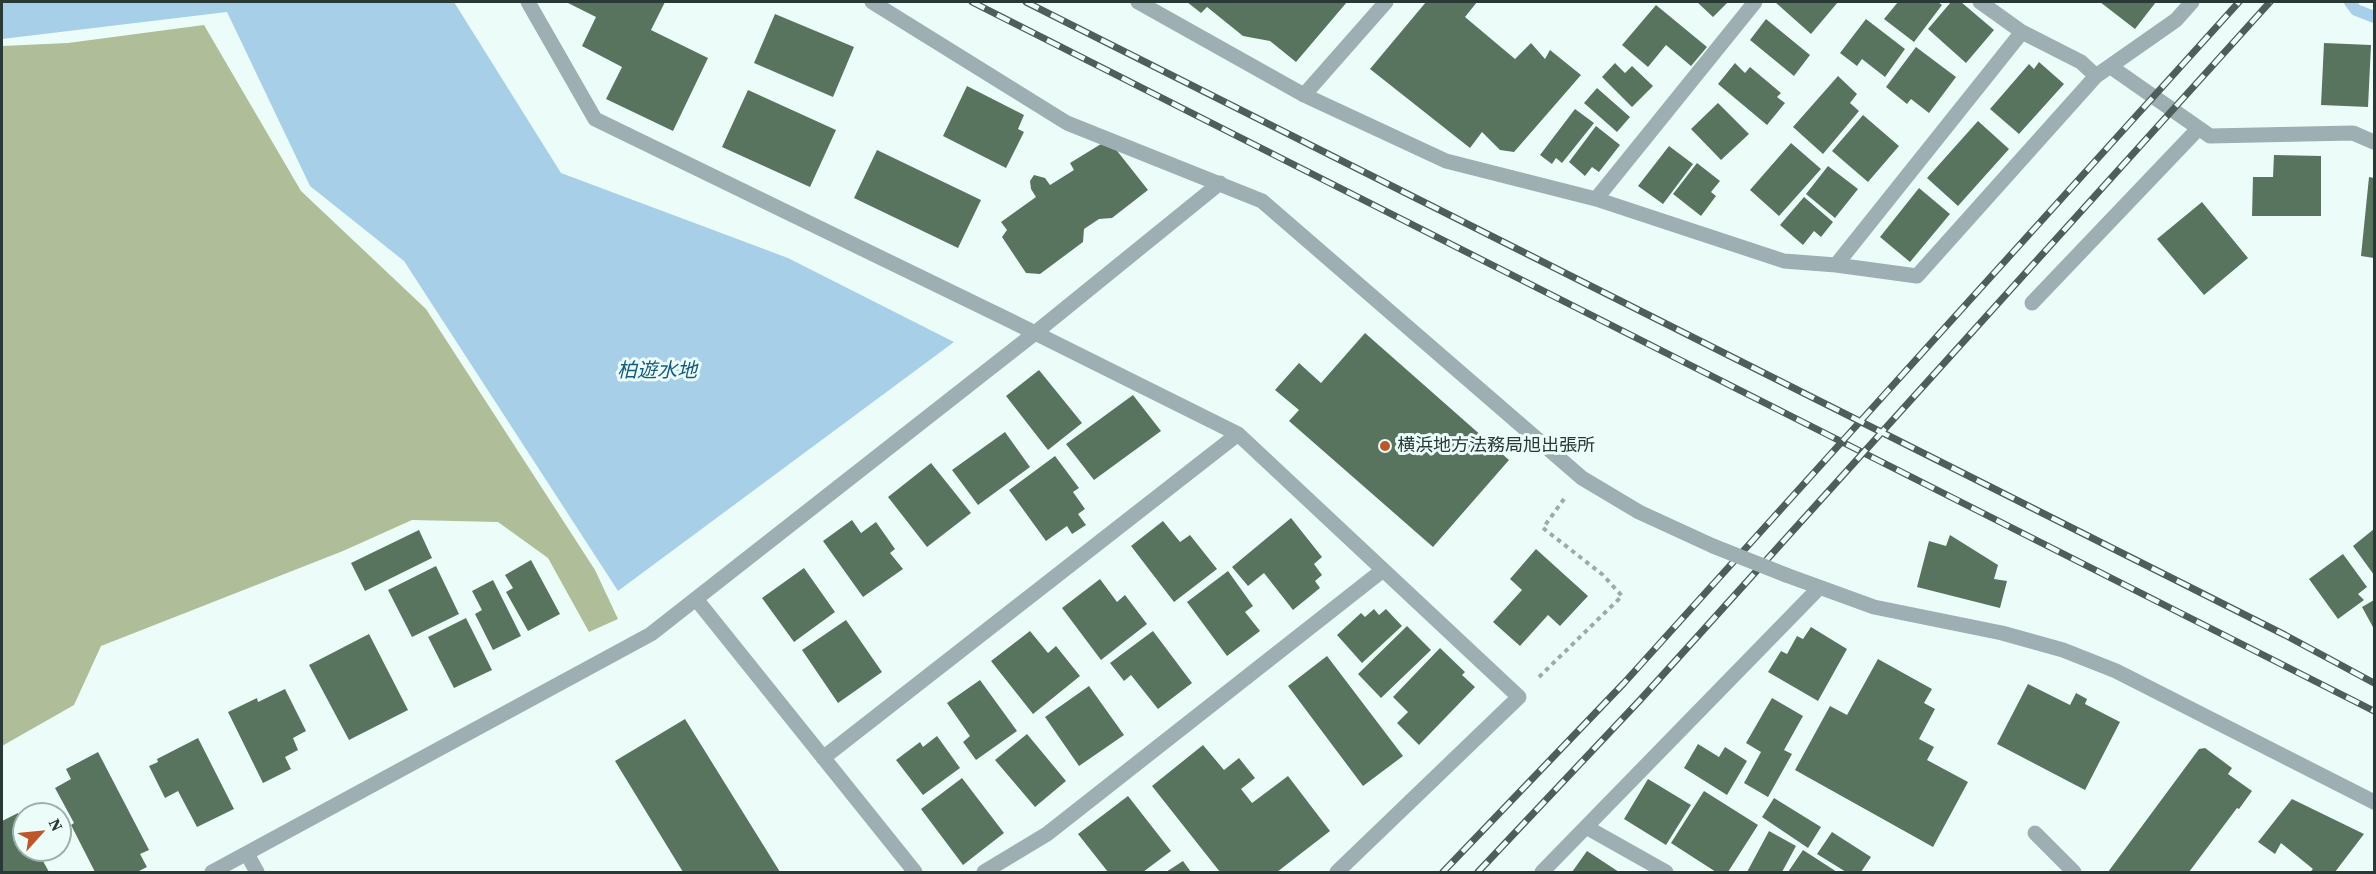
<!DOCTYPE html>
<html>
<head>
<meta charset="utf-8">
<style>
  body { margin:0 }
  #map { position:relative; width:2376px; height:874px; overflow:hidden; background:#ecfdf9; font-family:"Source Serif 4",serif }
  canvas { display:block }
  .frame { position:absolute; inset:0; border:3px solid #283936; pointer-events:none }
  .north { position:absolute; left:12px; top:802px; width:60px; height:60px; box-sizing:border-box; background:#ecfdf9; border:2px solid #9eafab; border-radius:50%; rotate:63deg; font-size:16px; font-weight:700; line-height:24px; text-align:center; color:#283936 }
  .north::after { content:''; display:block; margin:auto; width:21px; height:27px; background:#bd5729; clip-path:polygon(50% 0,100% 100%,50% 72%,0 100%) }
</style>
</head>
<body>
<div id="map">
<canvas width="2376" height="874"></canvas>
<div class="frame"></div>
<div class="north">N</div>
</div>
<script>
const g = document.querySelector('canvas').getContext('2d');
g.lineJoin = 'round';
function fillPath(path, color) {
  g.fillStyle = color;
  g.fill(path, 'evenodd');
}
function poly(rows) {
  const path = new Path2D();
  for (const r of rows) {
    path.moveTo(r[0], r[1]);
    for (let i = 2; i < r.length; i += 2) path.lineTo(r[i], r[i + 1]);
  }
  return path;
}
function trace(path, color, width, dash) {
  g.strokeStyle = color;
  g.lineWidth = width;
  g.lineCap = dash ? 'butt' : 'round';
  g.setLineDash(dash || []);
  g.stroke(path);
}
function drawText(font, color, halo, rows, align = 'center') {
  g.font = font + ' "Source Serif 4","Noto Sans JP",serif';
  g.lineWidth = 6;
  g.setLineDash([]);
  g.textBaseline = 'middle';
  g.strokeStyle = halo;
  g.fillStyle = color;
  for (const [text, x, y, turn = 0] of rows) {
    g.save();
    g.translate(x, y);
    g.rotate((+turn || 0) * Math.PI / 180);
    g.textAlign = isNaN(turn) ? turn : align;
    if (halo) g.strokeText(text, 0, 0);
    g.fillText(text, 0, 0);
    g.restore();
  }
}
fillPath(poly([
  [204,25,301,191,426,309,595,570,618,619,589,632,548,558,498,522,412,520,343,551,101,646,74,705,2,746,2,46,68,43]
]), '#afbd98');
fillPath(poly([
  [2,2,454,2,561,173,788,258,954,342,618,591,404,261,310,186,227,12,2,39]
]), '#a7cfe7');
trace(poly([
  [2350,2,2356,10,2374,17]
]), '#a7cfe7', 12);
fillPath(poly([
  [566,2,665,2,651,30,708,58,673,131,606,99,622,67,582,46,596,17],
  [1187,2,1347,2,1296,62,1270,41,1243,36,1207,7,1201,13],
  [1426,2,1477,2,1465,17,1515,59,1531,43,1545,59,1550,50,1581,75,1514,152,1500,150,1482,132,1470,148,1370,69],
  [1697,2,1728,2,1713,17],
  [1775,2,1838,2,1811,34],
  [1898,2,1938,2,1942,5,1914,42,1884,19],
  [1951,2,1961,2,1994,30,1966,63,1928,29],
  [2100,2,2156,2,2135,29],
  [1656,5,1707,47,1691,66,1666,45,1648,67,1622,45],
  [775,14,854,47,833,97,754,63],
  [1766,19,1810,55,1794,76,1750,40],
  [1866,19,1905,49,1885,77,1862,59,1857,66,1840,53],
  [2324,43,2371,45,2368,107,2321,105],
  [1916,47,1956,77,1929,113,1911,99,1907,104,1886,87],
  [2039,62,2064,84,2019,134,1990,109,2029,64,2034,69],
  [1615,63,1625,73,1632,66,1653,86,1632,107,1602,77],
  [1735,63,1745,73,1750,67,1781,93,1777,97,1785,103,1767,125,1718,84],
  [1838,76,1857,94,1850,103,1859,111,1823,154,1793,127],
  [967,86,1024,115,1018,129,1024,132,1006,168,943,136],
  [1597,88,1630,117,1617,132,1584,103],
  [748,90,836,130,810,187,722,147],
  [1718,103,1749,134,1721,160,1691,129],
  [1575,109,1594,123,1562,163,1556,158,1552,164,1540,155],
  [1863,115,1899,146,1868,182,1832,151],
  [1978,121,2009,149,1958,206,1927,178],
  [1596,126,1620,145,1599,172,1592,167,1585,176,1569,162],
  [1791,143,1821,169,1779,216,1750,190],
  [1101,144,1114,147,1148,190,1112,218,1099,219,1084,229,1083,242,1040,274,1026,273,1002,237,1007,230,1001,222,1036,197,1031,189,1030,181,1034,175,1045,178,1050,185,1074,170,1070,163],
  [1669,146,1693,164,1663,204,1638,186],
  [877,150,981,200,958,248,854,198],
  [2274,155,2321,156,2321,216,2252,216,2253,177,2273,177],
  [1697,163,1720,181,1711,192,1716,196,1701,216,1673,194],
  [1828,166,1858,189,1835,218,1806,194],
  [2369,177,2374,178,2374,258,2361,256],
  [1919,188,1950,214,1910,262,1880,237],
  [1804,197,1833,222,1821,237,1814,231,1803,245,1780,225],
  [2202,202,2248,258,2204,295,2157,239],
  [1365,333,1509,460,1433,547,1289,421,1299,410,1275,390,1299,363,1321,383],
  [1039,370,1082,423,1048,450,1006,396],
  [1133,395,1161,431,1094,480,1066,444],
  [1005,432,1030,467,978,505,952,470],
  [1055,456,1079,488,1073,492,1085,509,1078,514,1086,525,1072,534,1067,526,1046,541,1009,490],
  [931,463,971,513,927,547,888,497],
  [1291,518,1322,557,1314,564,1322,575,1315,581,1320,588,1293,610,1264,573,1248,586,1232,567],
  [852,520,861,533,876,522,895,549,890,553,903,569,863,597,823,541],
  [1163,521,1180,542,1190,535,1217,569,1174,602,1131,546],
  [2374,529,2374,575,2353,546],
  [419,530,432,558,365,591,351,563],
  [1950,535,1998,565,1994,579,2007,581,2000,608,1917,587,1929,541,1946,546],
  [1536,549,1588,596,1560,626,1548,615,1520,646,1493,622,1522,590,1510,579],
  [2343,554,2367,587,2358,594,2364,600,2338,619,2309,579],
  [531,560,560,614,528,631,506,592,513,588,505,575],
  [436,566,459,614,412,637,388,590],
  [804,568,835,612,794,642,762,598],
  [1228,571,1253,606,1245,612,1260,631,1227,656,1187,602],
  [1100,579,1117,602,1125,595,1147,624,1101,660,1062,608],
  [493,580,521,636,493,650,475,614,482,610,472,591],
  [2374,600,2374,629,2362,607],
  [1374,609,1379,615,1386,609,1402,626,1362,663,1337,635,1361,613,1365,617],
  [466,618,492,670,454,688,428,637],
  [846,620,882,672,838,703,802,650],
  [1407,626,1431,650,1381,698,1358,674],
  [1811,627,1847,649,1818,701,1768,672,1781,651,1787,654,1797,636,1803,639],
  [1030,631,1048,653,1056,646,1080,676,1033,714,991,661],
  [1153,631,1192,683,1158,709,1131,675,1124,681,1110,663],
  [369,634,408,710,349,740,309,665],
  [1440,648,1465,672,1462,675,1475,687,1419,745,1397,723,1408,712,1393,697],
  [1327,656,1403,756,1363,786,1288,686],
  [1878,659,1932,689,1924,703,1935,709,1919,739,1934,747,1927,760,1968,782,1933,847,1795,770,1830,706,1847,715],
  [980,680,1017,731,976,760,963,742,970,736,947,703],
  [2028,684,2070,705,2076,693,2087,699,2085,704,2120,722,2085,790,1997,744],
  [1089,686,1124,735,1079,766,1045,717],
  [285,689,306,731,293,738,298,750,285,757,291,769,263,783,228,712,257,698,258,702],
  [1772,698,1803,716,1784,750,1792,754,1768,797,1744,783,1761,752,1746,743],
  [685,719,780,872,683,872,615,761],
  [1027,734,1066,781,1035,807,995,760],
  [937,736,960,768,923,795,896,760,920,742,923,747],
  [198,738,234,809,197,827,178,791,165,798,149,766,158,762,157,759],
  [1698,744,1719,757,1725,747,1747,761,1727,795,1684,768],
  [1203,745,1224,770,1239,758,1255,778,1241,789,1252,803,1288,776,1330,831,1277,872,1220,872,1152,786],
  [2205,748,2232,768,2228,774,2252,791,2239,809,2237,808,2189,872,2108,872,2199,749],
  [98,752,149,850,140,854,147,867,137,872,95,872,71,825,74,823,55,788,71,779,66,769],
  [962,778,1004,833,963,865,921,809],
  [1648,779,1691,805,1666,845,1624,819],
  [1704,791,1758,825,1728,872,1716,872,1671,843],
  [1128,796,1171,851,1143,872,1108,872,1078,834],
  [1774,798,1821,827,1808,848,1762,817],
  [2292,799,2364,834,2335,872,2310,872,2313,869,2281,843,2275,854,2258,842],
  [18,813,24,825,24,850,37,850,49,872,2,872,2,821],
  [1769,831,1796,846,1782,872,1747,872],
  [1832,832,1871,857,1861,872,1846,872,1817,854],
  [1803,850,1837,872,1788,872],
  [1587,851,1619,872,1572,872],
  [1183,861,1191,872,1166,872]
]), '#58745f');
trace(poly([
  [1539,677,1622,596,1603,575,1543,528,1564,499]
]), '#9baca8', 4, [4.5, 4.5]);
trace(poly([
  [528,2,595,119,1009,320,1238,434,1519,697,1337,872],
  [872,2,1067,123,1262,201,1582,478,1639,512,1713,546],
  [1138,2,1304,95,1446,161,1596,199,1784,261,1836,265,1917,276,2096,76,2176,20,2192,2],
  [1980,2,2022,32,2081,62,2096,76],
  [2111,67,2210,136,2353,133,2374,142],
  [1304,95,1386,2],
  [1596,199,1755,2],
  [1836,265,2022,32],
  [2032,303,2198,129],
  [1786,575,1874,607,2002,633,2063,650,2116,671,2374,802],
  [696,599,915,872],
  [823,758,1238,434],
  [1586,827,1666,872],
  [2035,833,2074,872],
  [247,854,257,872],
  [212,872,651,634,1035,333,1220,183],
  [984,872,1047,834,1383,570],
  [1542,872,1819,588]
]), '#9dafb2', 15);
const rail = poly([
  [972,2,2374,711],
  [1026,2,2285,635,2374,683],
  [1443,872,1624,683,2239,2],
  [1478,872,1641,699,2270,2]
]);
trace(rail, '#4d5e5b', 7);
trace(rail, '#ecfdf9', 4.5, [14]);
trace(poly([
  [1713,546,1786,575]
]), '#9dafb2', 15);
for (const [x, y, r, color] of [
  [1385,446,6,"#bd5729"]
]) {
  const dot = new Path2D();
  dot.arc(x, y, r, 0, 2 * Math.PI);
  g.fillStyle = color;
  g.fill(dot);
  trace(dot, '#ecfdf9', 2);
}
drawText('18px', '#283936', '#ecfdf9', [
  ["横浜地方法務局旭出張所",1397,446]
], 'left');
drawText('italic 20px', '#175b7c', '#ecfdf9', [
  ["柏遊水地",657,372]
]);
</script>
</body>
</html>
